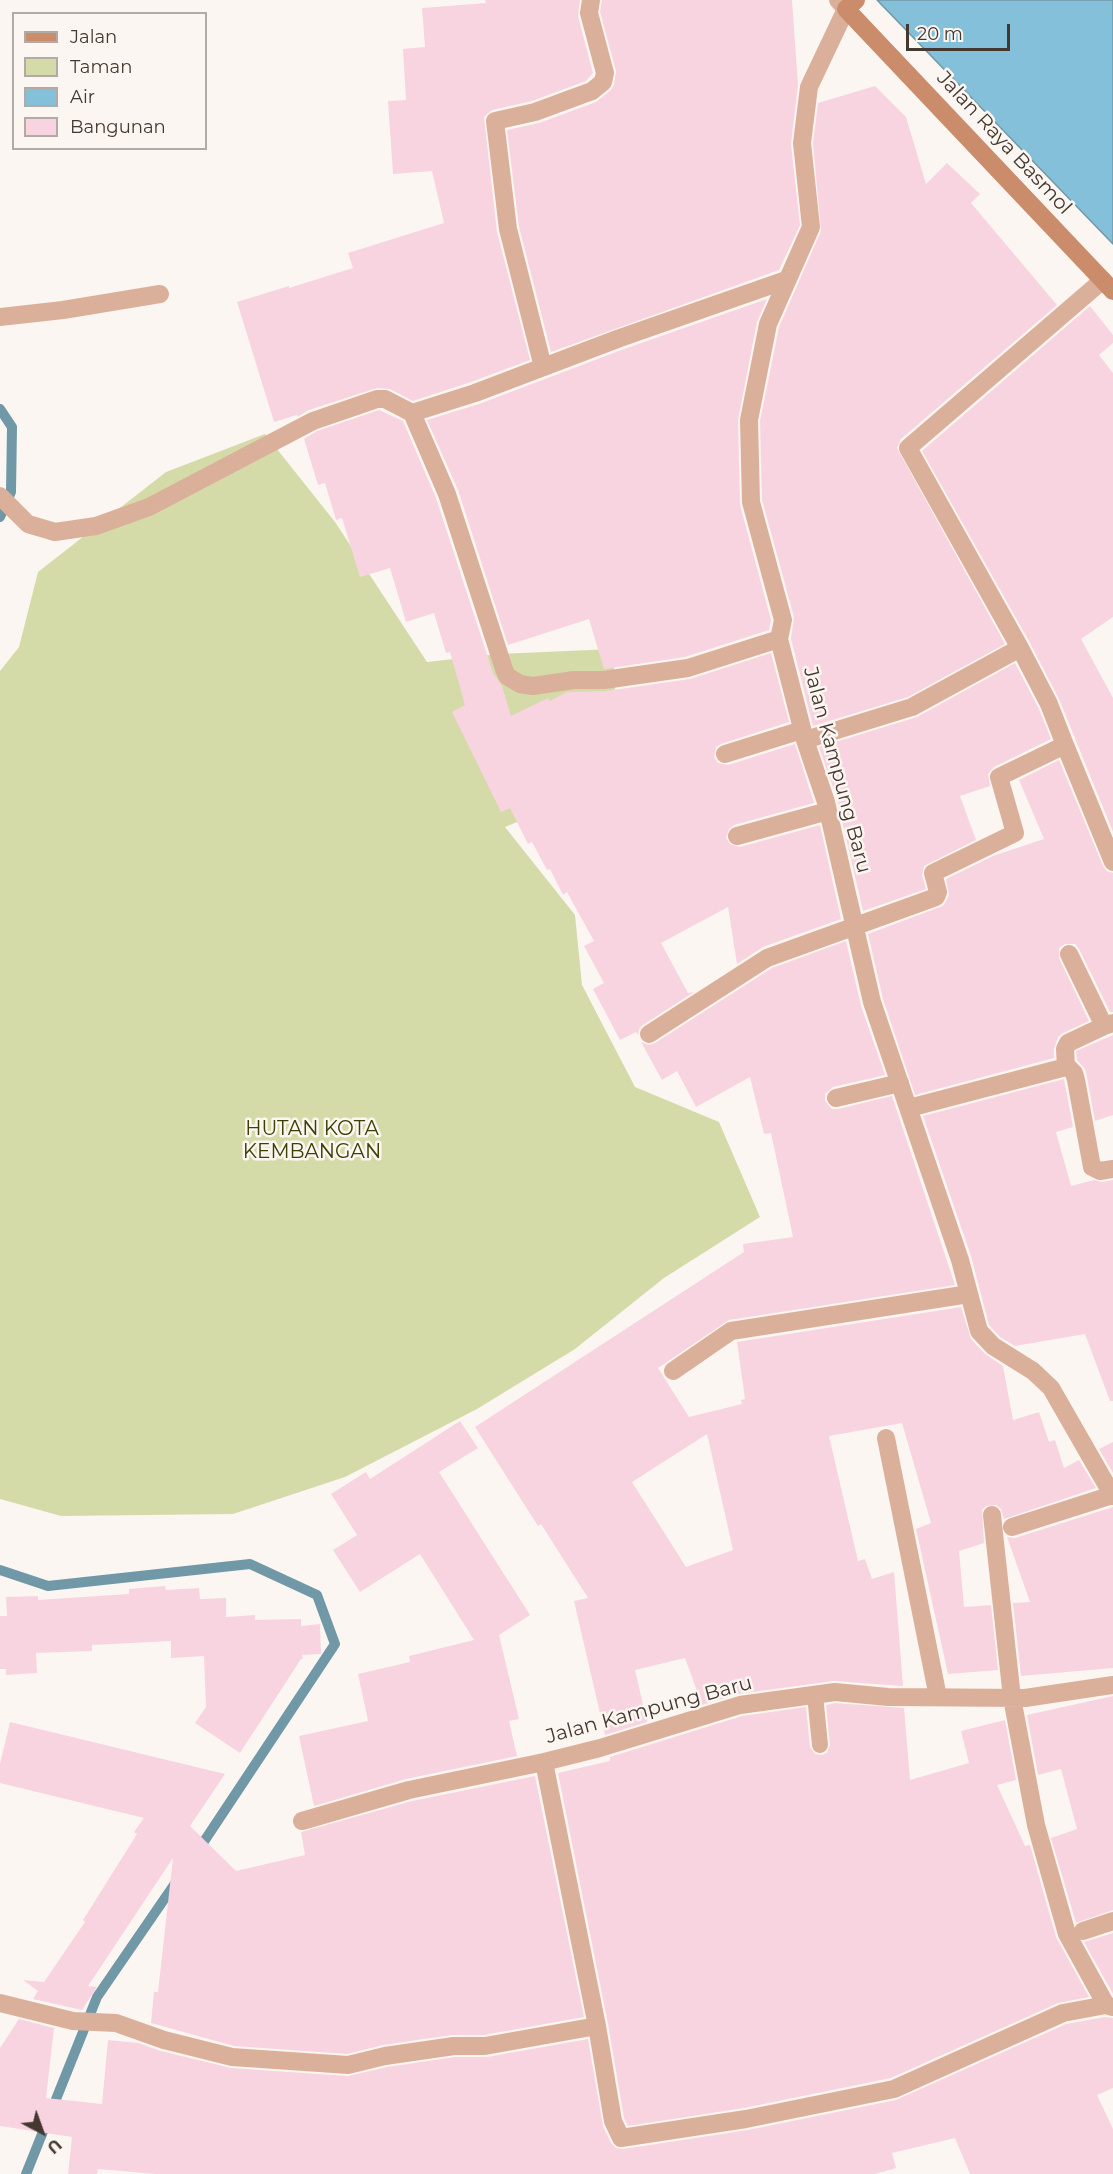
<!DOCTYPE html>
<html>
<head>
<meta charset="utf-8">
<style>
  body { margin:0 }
  #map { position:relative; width:1113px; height:2174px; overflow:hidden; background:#fcf6f2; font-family:Montserrat,sans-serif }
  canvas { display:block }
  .legend { position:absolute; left:12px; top:12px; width:195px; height:138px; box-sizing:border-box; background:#fcf6f2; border:2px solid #b2aaa4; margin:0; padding:8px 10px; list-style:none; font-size:18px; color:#443930 }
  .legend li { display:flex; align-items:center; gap:12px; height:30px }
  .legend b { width:30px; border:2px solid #b2aaa4 }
  .north { position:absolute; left:12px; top:2102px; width:60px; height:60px; -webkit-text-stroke:4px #fcf6f2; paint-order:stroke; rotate:139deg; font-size:16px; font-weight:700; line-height:24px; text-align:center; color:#443930 }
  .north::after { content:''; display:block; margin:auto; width:21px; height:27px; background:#443930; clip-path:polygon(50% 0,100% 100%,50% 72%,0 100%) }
  .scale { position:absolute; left:906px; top:24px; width:104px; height:27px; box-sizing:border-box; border:3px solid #443930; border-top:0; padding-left:8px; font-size:18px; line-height:21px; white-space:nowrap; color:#443930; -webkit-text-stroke:4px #fcf6f2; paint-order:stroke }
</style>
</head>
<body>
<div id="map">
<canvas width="1113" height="2174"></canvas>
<ul class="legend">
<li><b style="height:8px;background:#cb8c6c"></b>Jalan</li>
<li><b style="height:16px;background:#d5dba8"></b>Taman</li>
<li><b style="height:16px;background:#84c0d9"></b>Air</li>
<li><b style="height:16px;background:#f8d4e1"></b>Bangunan</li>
</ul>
<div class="north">U</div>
<div class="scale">20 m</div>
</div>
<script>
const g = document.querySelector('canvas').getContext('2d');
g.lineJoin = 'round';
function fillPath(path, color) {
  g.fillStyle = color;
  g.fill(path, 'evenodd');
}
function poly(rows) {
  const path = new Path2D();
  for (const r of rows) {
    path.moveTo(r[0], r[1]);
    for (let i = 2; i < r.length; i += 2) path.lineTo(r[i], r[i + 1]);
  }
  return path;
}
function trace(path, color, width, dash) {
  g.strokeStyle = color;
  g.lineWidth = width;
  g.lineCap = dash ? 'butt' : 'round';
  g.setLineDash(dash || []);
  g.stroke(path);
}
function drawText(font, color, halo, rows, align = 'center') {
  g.font = font + ' Montserrat,sans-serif';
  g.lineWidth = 5;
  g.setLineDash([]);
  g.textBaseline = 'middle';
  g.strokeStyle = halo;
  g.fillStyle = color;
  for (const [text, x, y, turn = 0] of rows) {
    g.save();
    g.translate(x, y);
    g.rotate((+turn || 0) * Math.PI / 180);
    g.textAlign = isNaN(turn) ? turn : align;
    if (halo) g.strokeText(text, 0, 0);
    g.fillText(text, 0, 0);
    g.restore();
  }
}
fillPath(poly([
  [265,434,335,522,427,662,498,654,613,649,620,780,505,827,575,915,582,985,635,1087,719,1122,760,1217,664,1278,575,1349,477,1409,345,1477,233,1514,61,1516,0,1499,0,671,19,647,38,572,166,472]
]), '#d5dba8');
const water = poly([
  [877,0,1113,0,1113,244,877,0]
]);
fillPath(water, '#84c0d9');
trace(water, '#7198a6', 1.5);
trace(poly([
  [0,409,12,427,11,492,0,517],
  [0,1570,48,1586,250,1564,317,1595,335,1644,197,1852],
  [26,2174,97,1997,176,1882]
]), '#7198a6', 10);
fillPath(poly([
  [485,0,580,0,578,16,593,73,586,81,532,101,492,110,484,117,497,232,530,360,471,382,413,401,390,389,377,388,309,410,297,417,297,415,274,422,237,302,289,286,289,288,353,268,348,253,444,223,432,171,393,174,388,101,406,100,403,49,425,47,422,8,486,3],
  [602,0,792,0,798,85,791,144,800,225,779,270,551,352,519,227,507,130,539,123,596,102,611,90,614,84,616,71,600,12],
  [875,86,906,117,926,184,947,163,980,194,971,203,1057,305,901,439,897,448,1005,644,908,697,813,726,791,639,794,617,762,500,760,421,779,327,821,231,813,143,818,103],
  [767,299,757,322,738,420,740,505,771,620,769,630,685,657,604,669,589,619,508,645,458,490,427,420,479,404,624,349],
  [1090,306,1113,335,1113,343,1099,355,1113,373,1113,617,1081,639,1113,698,1113,832,1059,699,1030,643,922,451],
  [379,410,403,421,436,498,493,673,502,686,511,716,548,698,550,701,567,692,606,691,690,679,771,653,789,722,721,744,716,747,714,757,718,763,728,765,795,744,814,803,734,825,729,829,726,838,730,844,740,847,820,825,841,919,763,947,737,964,728,907,661,943,688,993,694,992,643,1025,639,1029,638,1035,636,1032,620,1040,593,989,604,983,584,946,594,941,567,892,563,895,550,869,547,870,532,842,528,844,510,808,501,812,452,712,465,705,450,652,446,653,434,613,406,622,390,568,360,577,342,518,336,520,325,483,318,485,304,439,317,431],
  [1015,663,1039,709,1051,739,994,767,988,774,990,786,960,796,976,840,924,866,922,875,926,889,863,911,837,799,819,747,917,717],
  [1059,760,1103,866,1107,871,1113,873,1113,1012,1110,1012,1079,949,1075,944,1065,944,1059,948,1059,958,1089,1021,1063,1033,1058,1037,1054,1049,1054,1058,915,1095,883,999,868,934,940,907,944,905,949,895,946,879,993,856,1044,839,1019,780],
  [846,941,861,1006,885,1075,833,1087,825,1094,825,1101,832,1109,838,1109,892,1096,955,1285,729,1320,658,1368,689,1417,742,1404,741,1400,745,1399,737,1342,961,1307,971,1339,985,1354,1003,1366,1013,1420,1039,1412,1049,1442,1055,1440,1064,1468,1079,1460,1096,1488,1004,1519,1001,1509,996,1505,986,1506,982,1510,984,1543,959,1551,964,1607,991,1605,998,1670,948,1674,916,1529,931,1523,902,1423,829,1436,858,1561,865,1559,872,1579,894,1572,903,1686,833,1681,738,1694,702,1705,685,1658,635,1670,647,1722,605,1735,574,1601,588,1598,541,1524,538,1526,475,1427,744,1252,743,1244,793,1237,771,1133,764,1134,750,1077,696,1107,677,1071,662,1080,641,1042,649,1045,655,1043,772,968],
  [707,1434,733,1550,686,1567,632,1482],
  [1113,1035,1113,1115,1095,1121,1087,1077,1085,1069,1077,1060,1076,1051],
  [1064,1079,1073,1127,1056,1132,1071,1186,1094,1180,1102,1182,1113,1180,1113,1401,1110,1401,1085,1334,1015,1346,1000,1337,989,1325,971,1256,923,1116],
  [460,1421,478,1448,439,1472,530,1615,499,1635,519,1719,509,1721,517,1756,406,1779,314,1806,299,1736,368,1721,358,1674,410,1662,409,1656,474,1640,420,1554,360,1592,333,1550,357,1535,331,1494,366,1472,370,1479],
  [1113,1442,1113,1473,1099,1449],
  [1113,1507,1113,1668,1021,1676,1013,1603,1030,1602,1007,1537,1015,1538],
  [165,1586,166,1590,199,1588,200,1599,226,1598,226,1617,255,1615,255,1620,301,1619,301,1626,320,1624,321,1654,302,1655,303,1659,301,1659,240,1753,195,1723,206,1707,204,1656,171,1658,171,1641,92,1645,92,1651,36,1653,37,1673,6,1675,6,1669,0,1669,0,1616,7,1616,6,1597,38,1596,38,1600,129,1594,129,1589],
  [1113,1696,1113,1910,1076,1923,1051,1838,1077,1829,1061,1769,1038,1775,1027,1715],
  [835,1703,904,1708,910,1780,969,1763,961,1731,1005,1720,1016,1780,997,1785,1025,1846,1030,1845,1056,1937,1089,1997,1058,2003,891,2078,744,2108,628,2126,624,2118,608,2024,558,1773,610,1761,610,1757,742,1716,806,1707,810,1747,815,1754,822,1755,827,1753,830,1745,826,1705],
  [10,1722,225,1774,190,1826,236,1871,305,1855,301,1832,412,1801,535,1776,584,2017,484,2035,452,2035,383,2045,347,2054,234,2046,151,2023,154,1992,158,1992,173,1858,88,1986,97,1987,82,2010,33,1999,38,1991,23,1980,44,1982,85,1922,83,1920,137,1834,134,1832,144,1818,0,1783,0,1764],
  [1113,1933,1113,1994,1084,1942],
  [1105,2017,1113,2018,1113,2088,1097,2095,1113,2129,1113,2174,970,2174,955,2138,892,2153,896,2168,875,2174,156,2174,98,2169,97,2174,68,2174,72,2137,0,2126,0,2048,19,2019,54,2028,46,2098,102,2104,108,2040,138,2043,161,2051,231,2068,348,2076,387,2067,455,2057,487,2057,588,2039,603,2126,611,2143,616,2148,623,2149,748,2130,896,2100,1066,2024]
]), '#f8d4e1');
trace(poly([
  [815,1695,820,1745]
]), '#dbb09a', 16);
trace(poly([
  [838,0,846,9,809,87,802,143,811,227,768,324,749,420,751,502,783,620,779,639,805,740,826,802,872,1002,960,1260,979,1331,993,1346,1033,1371,1051,1388,1113,1496],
  [0,317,63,310,160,294],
  [543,367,508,229,495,121,535,112,592,91,603,82,605,73,589,13,591,0],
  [412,413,447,494,504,669,507,676,520,684,533,686,574,680,604,680,688,668,779,639],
  [0,496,28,524,55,532,96,526,149,507,313,421,377,399,385,399,412,413,475,393,620,338,786,280],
  [805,740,912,707,1020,648],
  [1065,745,1113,862],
  [725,754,802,730],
  [737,836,828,811],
  [1069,954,1104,1026,1113,1023],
  [649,1034,767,958,936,897,938,892,933,873,1015,833,999,777,1065,745,1049,704,1020,648,908,448,1103,280],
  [1066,1067,1065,1049,1068,1043,1104,1026],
  [836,1098,900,1083],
  [909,1108,1066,1067,1069,1068,1074,1073,1076,1080,1092,1167,1100,1171,1113,1169],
  [673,1371,731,1331,969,1294],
  [886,1438,938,1697],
  [992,1515,1012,1698,1036,1825,1067,1934,1106,2005],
  [1012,1527,1112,1495],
  [1113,1685,1025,1698,888,1697,835,1692,740,1705,600,1748,544,1762,597,2026,613,2121,621,2138,746,2119,894,2089,1063,2013,1106,2005,1113,2007],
  [302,1821,409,1790,544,1762],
  [1083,1931,1113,1921],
  [0,2003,73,2021,116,2023,164,2040,232,2057,348,2065,385,2056,454,2046,485,2046,597,2026]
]), '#dbb09a', 18);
trace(poly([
  [856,0,846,9,1113,291]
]), '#cb8c6c', 18);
drawText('20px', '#443930', '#fcf6f2', [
  ["Jalan Raya Basmol",1004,143,47],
  ["Jalan Kampung Baru",837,770,75],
  ["Jalan Kampung Baru",649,1710,-15]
]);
drawText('20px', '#3c4000', '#fcf6f2', [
  ["HUTAN KOTA",312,1129],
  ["KEMBANGAN",312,1152]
]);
</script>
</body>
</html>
